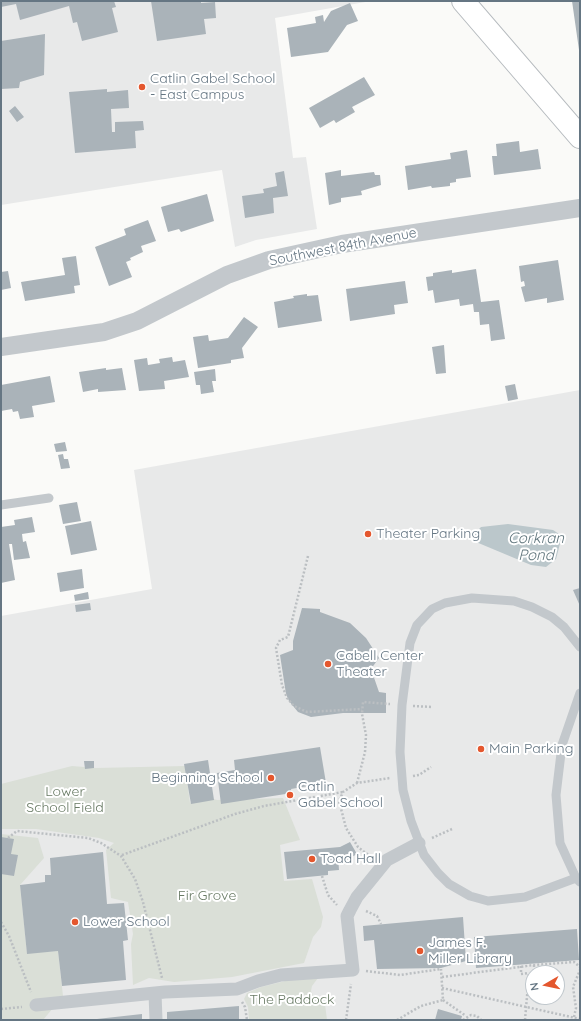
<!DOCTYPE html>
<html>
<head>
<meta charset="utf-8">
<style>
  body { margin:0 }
  #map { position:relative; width:581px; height:1021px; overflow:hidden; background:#fafaf8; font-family:Quicksand,sans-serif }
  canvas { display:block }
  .frame { position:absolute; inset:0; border:2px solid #657683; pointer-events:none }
  .north { position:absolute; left:525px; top:965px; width:40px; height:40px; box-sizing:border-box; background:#fff; border:1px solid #c1c8cd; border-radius:50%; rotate:261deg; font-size:11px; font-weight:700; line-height:16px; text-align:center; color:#657683 }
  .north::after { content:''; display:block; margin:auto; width:14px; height:18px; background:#e4572e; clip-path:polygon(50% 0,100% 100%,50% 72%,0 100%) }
</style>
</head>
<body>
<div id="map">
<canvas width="581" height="1021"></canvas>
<div class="frame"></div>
<div class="north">N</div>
</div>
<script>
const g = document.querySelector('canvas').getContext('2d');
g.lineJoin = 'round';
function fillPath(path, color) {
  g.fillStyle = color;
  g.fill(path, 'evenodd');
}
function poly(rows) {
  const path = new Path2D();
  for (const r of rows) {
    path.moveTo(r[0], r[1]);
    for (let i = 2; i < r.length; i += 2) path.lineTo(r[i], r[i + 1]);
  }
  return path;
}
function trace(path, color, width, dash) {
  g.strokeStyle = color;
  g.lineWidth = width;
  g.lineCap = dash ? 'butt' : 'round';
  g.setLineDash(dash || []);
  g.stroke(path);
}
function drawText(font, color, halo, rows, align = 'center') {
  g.font = font + ' Quicksand,sans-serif';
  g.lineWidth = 4;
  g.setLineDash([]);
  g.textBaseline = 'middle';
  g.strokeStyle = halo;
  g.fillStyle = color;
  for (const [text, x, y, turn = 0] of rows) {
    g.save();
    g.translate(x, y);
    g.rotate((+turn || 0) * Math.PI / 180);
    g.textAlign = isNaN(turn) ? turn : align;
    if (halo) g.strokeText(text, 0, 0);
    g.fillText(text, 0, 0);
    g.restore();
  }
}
fillPath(poly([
  [1,1,371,1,275,18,293,158,306,157,317,229,256,240,235,247,222,170,1,205],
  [580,390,580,1020,1,1020,1,616,152,589,134,470],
  [533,973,557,973,557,997,533,997]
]), '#e8e9e9');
fillPath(poly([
  [72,766,96,768,185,766,190,803,200,795,217,800,283,798,300,840,280,845,284,881,312,879,323,917,321,927,313,937,304,963,232,977,174,982,149,978,133,985,131,944,133,934,128,902,111,898,106,850,114,843,99,838,36,829,1,829,1,784],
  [1,834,38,838,44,858,20,885,27,953,58,951,63,996,43,1020,1,1020],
  [318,978,312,986,311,991,313,995,318,996,325,1004,327,1020,249,1020,248,1007,244,999,247,993,261,987,293,979]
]), '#dadfd7');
fillPath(poly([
  [508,524,553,530,562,536,556,559,546,567,531,565,476,542,474,534,481,527]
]), '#bbc7cb');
fillPath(poly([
  [1,1,114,1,116,7,112,8,118,32,82,41,77,22,73,23,69,6,20,20,16,4,1,7],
  [151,1,201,1,201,3,215,2,216,18,204,19,206,34,157,41],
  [572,1,580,1,580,50,579,50],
  [350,3,358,21,347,25,328,52,291,57,287,28,316,23,315,17,323,15,324,22,331,11],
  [45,34,44,75,20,82,19,88,1,89,1,41],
  [364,77,375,95,352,107,355,112,336,123,334,120,320,128,309,108],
  [107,89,107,92,128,90,129,108,111,109,112,132,115,132,115,122,143,121,144,130,135,131,136,148,75,153,69,92],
  [15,106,24,117,17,122,9,111],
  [519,141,520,152,538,149,541,169,494,175,492,156,497,156,496,144],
  [467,150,471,177,456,179,456,182,450,183,450,186,432,188,431,186,408,190,405,166,451,159,450,153],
  [341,170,341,176,374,172,375,175,380,175,381,185,361,191,362,195,341,198,341,202,329,205,325,173],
  [284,171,288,196,273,198,274,213,245,218,242,196,264,193,263,189,277,186,275,173],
  [207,194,214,221,181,232,179,229,168,232,161,207],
  [148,220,156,241,141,246,143,252,130,258,131,260,126,262,132,277,109,286,95,247,126,235,124,229],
  [76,256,80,285,74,286,75,293,25,301,21,282,65,275,62,258],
  [558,260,564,300,547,303,547,298,525,302,521,287,525,286,524,281,521,282,519,266],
  [476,269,481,302,499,300,505,339,491,341,489,324,480,325,479,312,474,312,473,304,460,306,459,299,435,303,433,290,428,291,426,277,433,276,433,273,452,270,452,273],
  [8,271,11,288,1,290,1,272],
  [405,281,408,303,394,305,395,314,350,321,346,289],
  [307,294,307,296,318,295,322,321,278,328,274,302,294,298,293,296],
  [244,317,258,327,242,348,244,358,231,360,231,363,198,368,193,337,208,335,209,341,228,338],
  [444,345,446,373,436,374,432,347],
  [172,357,173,362,185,360,189,377,164,381,165,389,139,391,134,360,147,358,148,365,160,363,159,359],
  [106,368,106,370,122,368,126,390,98,392,98,389,83,392,79,372],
  [215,369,216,381,212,381,214,392,201,394,200,385,196,385,194,372],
  [50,376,55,402,32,406,34,417,20,419,18,411,13,412,12,409,1,411,1,385],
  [515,384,518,399,508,401,505,386],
  [65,442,67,451,56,452,54,444],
  [63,454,64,459,68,459,70,468,61,469,58,455],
  [77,502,81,521,63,524,59,505],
  [32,517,35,532,22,534,23,542,26,541,30,558,14,560,12,544,9,544,15,580,1,583,1,527,15,525,14,520],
  [91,521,97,550,71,555,65,526],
  [82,569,84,588,60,592,57,573],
  [580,588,580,606,573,590],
  [88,592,89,599,75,601,74,595],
  [90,603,91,610,76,612,75,605],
  [302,608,320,609,320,612,350,623,366,638,379,658,371,669,379,692,386,693,386,713,343,713,311,717,298,712,289,701,286,694,280,655,293,650,293,641],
  [320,747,326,783,291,789,292,793,221,804,217,773,235,770,234,760],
  [208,760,214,800,191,804,184,764],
  [84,761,94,761,94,768,85,769],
  [1,837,14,839,11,854,18,855,14,876,1,874],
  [350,842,357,854,345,861,342,857,338,857,339,870,328,871,328,875,287,879,284,852,340,847],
  [103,852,107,904,124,903,128,940,123,941,126,980,62,986,58,951,27,954,20,885,45,882,45,875,51,875,50,858],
  [463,917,466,961,441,968,377,969,374,940,364,941,363,926],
  [577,929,579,960,476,968,474,937],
  [239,1006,239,1020,167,1020,167,1012],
  [438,1009,462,1016,461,1020,435,1020],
  [142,1014,142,1020,97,1020,97,1019]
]), '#aab3b9');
const primary = poly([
  [463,1,580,137]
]);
trace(primary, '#b5babe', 24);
trace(poly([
  [308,556,288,637,280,640,276,648,282,685,287,698,294,706,307,712,362,709],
  [413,706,433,707],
  [413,776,419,775,431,767],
  [357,783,365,752,366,735,362,714,363,702,390,704],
  [8,838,17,831,88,838,101,843,121,856,135,879,143,902,162,978],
  [432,838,452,829],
  [122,855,235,814,264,806,343,792],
  [371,857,358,847,346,828,339,801,343,792,357,783,390,778],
  [322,876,328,895,337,905],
  [366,911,377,916,381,924],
  [1,922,9,936,31,992],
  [534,965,534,973],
  [521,966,521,974,529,973],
  [366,971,400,975,441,969],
  [442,977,534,965,574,962,580,967],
  [442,988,580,1019],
  [443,1000,466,1016],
  [242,1002,245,1007,247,1020],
  [1,1009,22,1007],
  [574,1017,576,1008,573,987,580,970],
  [346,1020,351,984],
  [397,1020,421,1006,443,1000,441,969],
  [463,1020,471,1015,477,1016,481,1020],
  [525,1020,529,973,533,973]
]), '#bbbfc2', 2.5, [2, 2]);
trace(poly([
  [1,505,49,498],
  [580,693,562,745,556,795,560,843,576,878,580,882],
  [576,878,525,897,488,901,470,896,449,884,438,873,424,855,411,821,403,790,400,752,402,705,410,643,417,625,432,609,445,603,472,598,514,601,532,607,552,617,564,627,580,647]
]), '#c3c8cc', 9);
trace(poly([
  [155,993,156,1020],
  [36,1005,165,992,237,989,258,981,281,975,353,970,347,916,350,910,357,897,387,860,419,843]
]), '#c3c8cc', 13);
trace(poly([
  [1,347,104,332,137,321,227,275,269,260,342,244,580,208]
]), '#c3c8cc', 18);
trace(primary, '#fff', 22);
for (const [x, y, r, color] of [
  [142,87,4,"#e4572e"],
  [368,534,4,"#e4572e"],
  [328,664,4,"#e4572e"],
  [481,749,4,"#e4572e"],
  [271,778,4,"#e4572e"],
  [290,795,4,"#e4572e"],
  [312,859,4,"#e4572e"],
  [75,922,4,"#e4572e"],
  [420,951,4,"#e4572e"]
]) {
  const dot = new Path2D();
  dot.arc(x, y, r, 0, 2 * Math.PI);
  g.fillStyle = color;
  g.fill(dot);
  trace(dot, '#fff', 1.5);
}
drawText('14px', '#657683', '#fff', [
  ["Catlin Gabel School",150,79],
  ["- East Campus",150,95],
  ["Theater Parking",376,534],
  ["Cabell Center",336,656],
  ["Theater",336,672],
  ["Main Parking",489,749],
  ["Beginning School",263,778,"right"],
  ["Catlin",298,787],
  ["Gabel School",298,803],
  ["Toad Hall",320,859],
  ["Lower School",83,922],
  ["James F.",428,943],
  ["Miller Library",428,959]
], 'left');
drawText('14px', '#657683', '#fff', [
  ["Southwest 84th Avenue",343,247,-11]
]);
drawText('14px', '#687a64', '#fff', [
  ["Lower",65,792],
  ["School Field",65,808],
  ["Fir Grove",207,896],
  ["The Paddock",292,1000]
]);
drawText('italic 15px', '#60757c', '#fff', [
  ["Corkran",536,538],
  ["Pond",536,555]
]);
</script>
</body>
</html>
